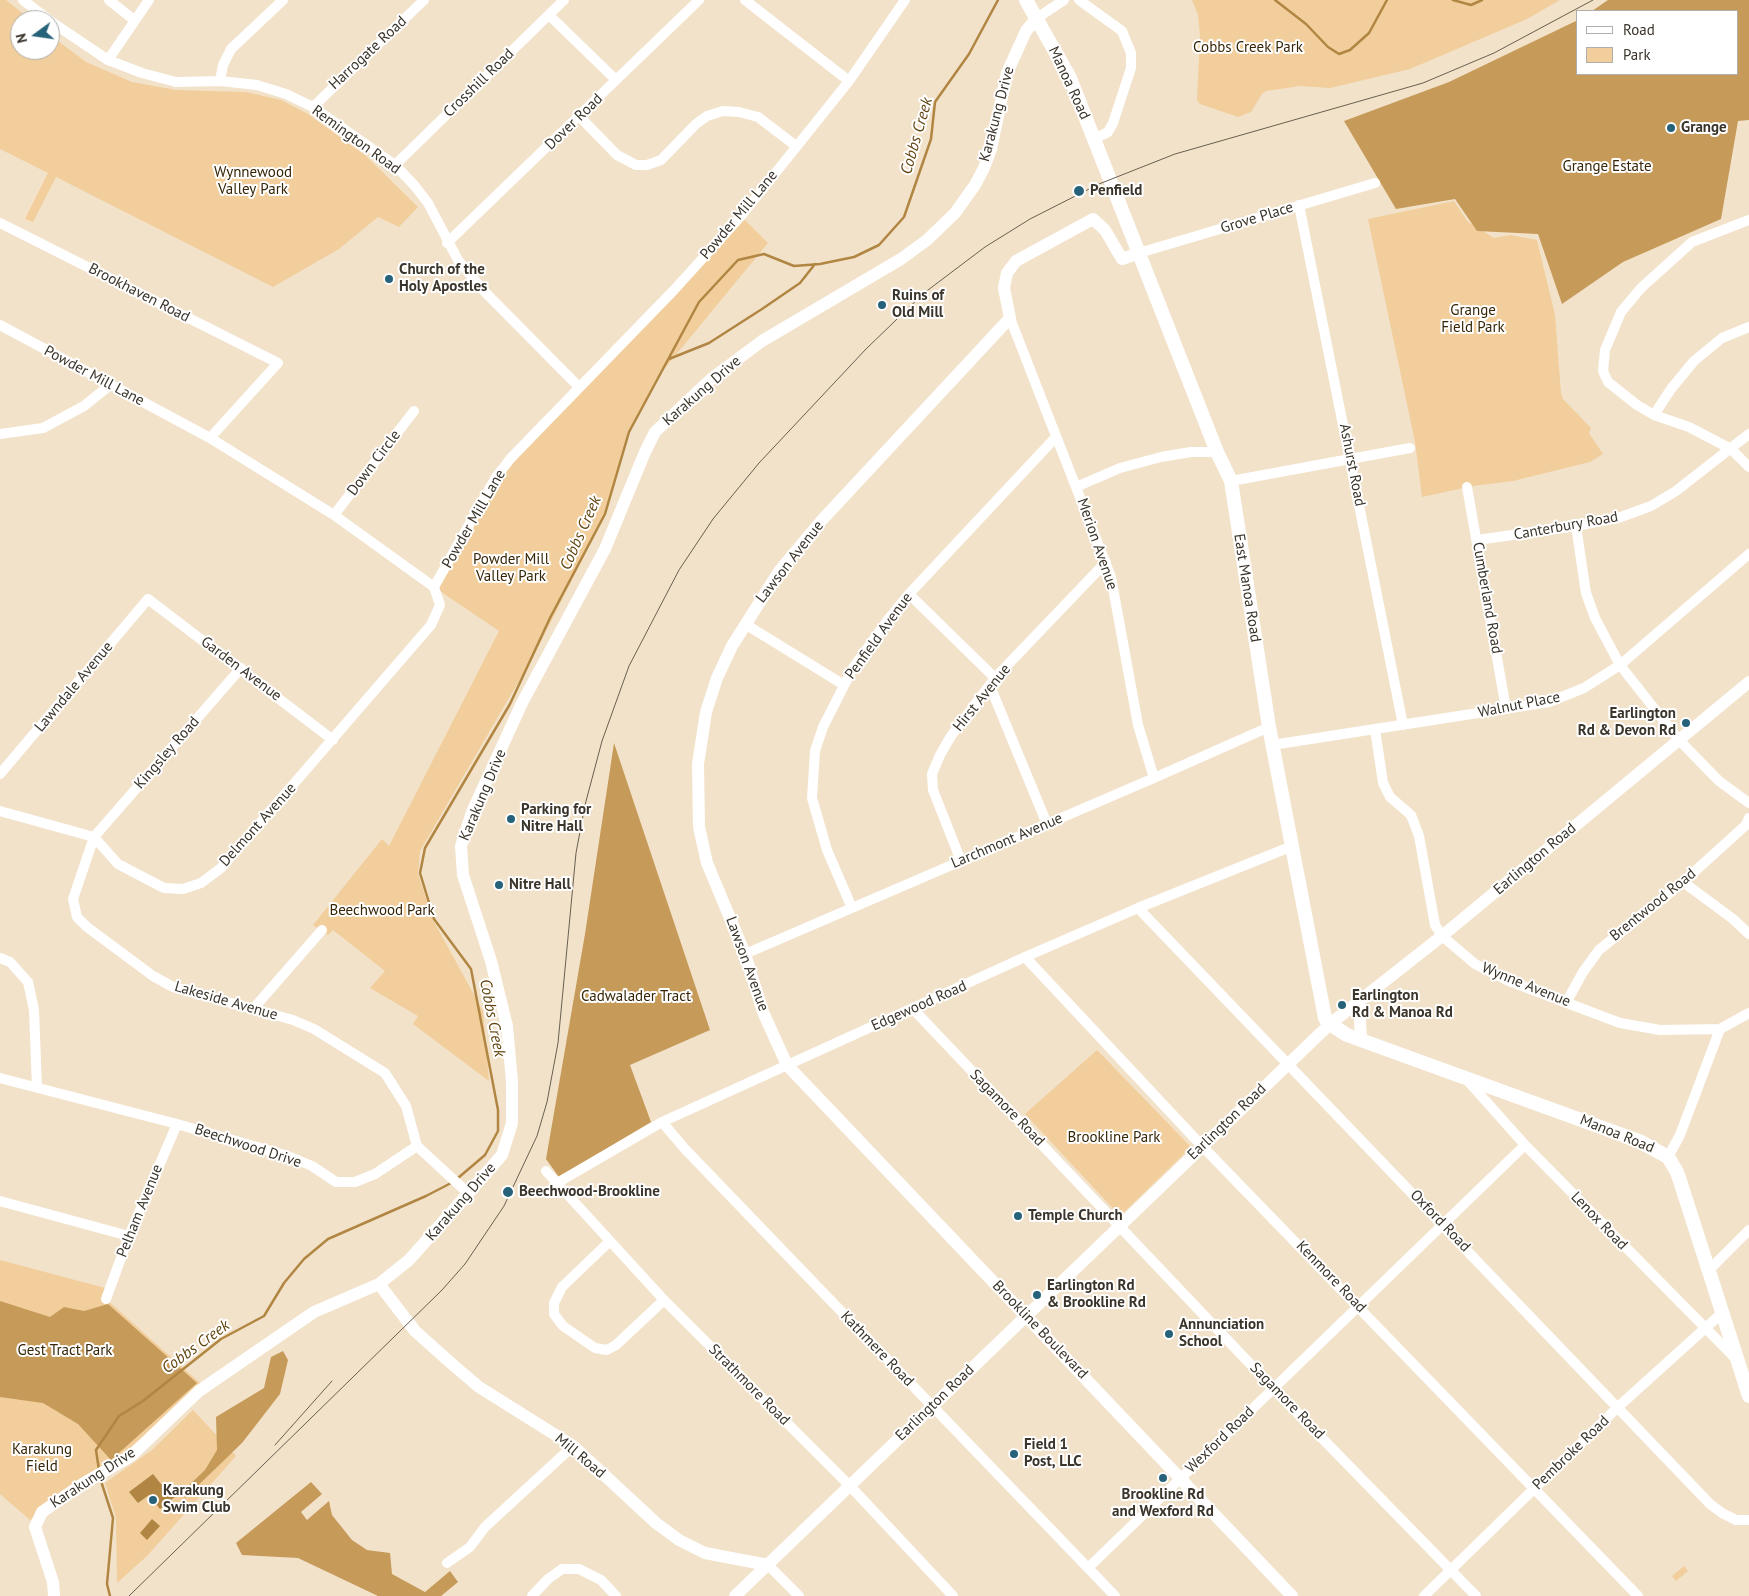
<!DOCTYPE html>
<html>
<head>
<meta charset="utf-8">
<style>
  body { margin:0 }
  #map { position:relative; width:1749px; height:1596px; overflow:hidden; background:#f3e2ca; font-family:"PT Sans",sans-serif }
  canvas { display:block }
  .legend { position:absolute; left:1576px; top:10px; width:162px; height:65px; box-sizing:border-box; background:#fff; border:1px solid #b0aeaa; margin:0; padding:6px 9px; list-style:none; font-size:15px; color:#3a342a }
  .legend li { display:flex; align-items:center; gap:10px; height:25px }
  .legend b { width:25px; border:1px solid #b0aeaa }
  .north { position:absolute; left:10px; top:10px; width:50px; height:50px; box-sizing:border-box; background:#fff; border:1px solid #b0aeaa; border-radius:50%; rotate:256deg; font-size:14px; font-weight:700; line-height:20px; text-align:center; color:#3a342a }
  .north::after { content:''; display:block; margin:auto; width:18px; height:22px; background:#26637a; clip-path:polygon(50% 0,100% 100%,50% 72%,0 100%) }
</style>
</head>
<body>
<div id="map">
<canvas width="1749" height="1596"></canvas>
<ul class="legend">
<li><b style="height:6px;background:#fff"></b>Road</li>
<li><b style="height:14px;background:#f1ce9b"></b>Park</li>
</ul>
<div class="north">N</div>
</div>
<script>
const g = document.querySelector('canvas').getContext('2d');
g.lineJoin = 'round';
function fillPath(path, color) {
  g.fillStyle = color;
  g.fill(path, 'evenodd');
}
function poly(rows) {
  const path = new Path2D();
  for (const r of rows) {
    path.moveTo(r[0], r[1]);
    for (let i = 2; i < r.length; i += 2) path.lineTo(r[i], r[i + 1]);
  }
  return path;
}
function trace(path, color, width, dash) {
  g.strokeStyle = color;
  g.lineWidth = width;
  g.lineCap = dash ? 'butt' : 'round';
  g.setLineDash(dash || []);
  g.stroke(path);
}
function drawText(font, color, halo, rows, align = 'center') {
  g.font = font + ' "PT Sans",sans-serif';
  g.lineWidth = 4;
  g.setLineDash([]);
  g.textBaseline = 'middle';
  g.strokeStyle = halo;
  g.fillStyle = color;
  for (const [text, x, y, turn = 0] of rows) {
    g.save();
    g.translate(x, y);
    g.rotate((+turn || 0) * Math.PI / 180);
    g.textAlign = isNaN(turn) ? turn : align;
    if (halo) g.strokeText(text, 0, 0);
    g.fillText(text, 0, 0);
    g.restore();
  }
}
fillPath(poly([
  [0,0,6,0,31,20,20,20,20,50,50,50,50,35,86,62,132,82,176,90,246,92,281,100,308,114,366,156,418,207,399,227,378,217,339,249,273,287,56,177,33,222,25,219,48,173,0,149],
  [1192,0,1560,0,1527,19,1410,69,1330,88,1300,86,1266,91,1262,94,1251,112,1238,117,1200,104,1197,100,1200,35,1198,15],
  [1454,201,1468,222,1494,238,1510,235,1537,240,1555,315,1561,393,1563,399,1591,428,1589,433,1603,454,1590,462,1513,481,1473,486,1422,497,1415,442,1368,219],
  [741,216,768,243,656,379,629,432,605,515,534,655,420,851,418,874,433,920,483,1011,489,1081,413,1024,418,1016,370,988,385,971,333,930,328,935,313,925,382,839,389,846,499,631,434,587,496,477],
  [1097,1050,1191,1147,1120,1216,1025,1114],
  [0,1260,109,1289,106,1299,200,1383,148,1433,94,1477,92,1473,30,1520,0,1494],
  [193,1410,236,1456,147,1556,117,1583,116,1518,105,1483,152,1450],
  [1684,1566,1688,1571,1676,1581,1672,1576]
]), '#f1ce9b');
fillPath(poly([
  [1608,0,1749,0,1749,120,1738,121,1721,219,1623,262,1562,304,1538,234,1477,231,1455,199,1396,209,1344,121,1449,82,1578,20,1578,74,1738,74,1738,11,1592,11],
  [614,743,710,1030,630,1065,651,1122,559,1177,546,1159,585,934],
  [0,1301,50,1317,64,1307,84,1311,108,1304,197,1383,111,1460,78,1424,43,1403,0,1397],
  [283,1351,288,1360,280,1394,242,1443,185,1498,184,1490,205,1470,217,1450,216,1417,264,1388,271,1357],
  [311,1482,322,1494,301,1512,307,1520,329,1501,332,1515,352,1540,367,1550,390,1553,392,1574,425,1592,450,1571,458,1582,441,1596,378,1596,298,1558,242,1555,236,1543]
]), '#c69a58');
fillPath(poly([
  [153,1474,161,1484,172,1486,176,1496,160,1509,149,1495,138,1503,129,1492],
  [152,1519,160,1526,147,1540,140,1533]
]), '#b18643');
trace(poly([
  [1275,0,1306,24,1328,47,1339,54,1350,50,1369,33,1387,0],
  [1453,0,1471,5,1482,0],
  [669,359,709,343,762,309,800,283,815,264],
  [458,1178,485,1155,498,1131,498,1110,471,969,434,919,420,873,425,848,510,704,550,618,605,514,629,432,699,302,738,260,764,254,794,266,820,264,854,257,879,245,904,217,931,139,935,102,969,54,998,0],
  [99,1470,96,1450,119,1416,143,1401,221,1339,264,1316,284,1283,304,1259,328,1239,426,1196,453,1182],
  [100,1478,113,1518,107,1584,110,1596]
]), '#b18643', 2.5);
trace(poly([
  [23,0,49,20],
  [109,0,134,20],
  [745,0,849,81],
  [1079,0,1122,31,1131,53,1131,68,1113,123,1108,132,1094,139],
  [549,15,616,80],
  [1037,18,1064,0],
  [50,21,108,60,142,73,176,82,220,81,257,85,286,94,313,107,395,165,414,185,428,203,458,260,483,290,579,387],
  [108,60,149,0],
  [220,81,223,65,231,49,283,0],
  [313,107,424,0],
  [580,117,617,155,636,165,647,165,661,160,696,124,707,116,723,111,739,112,758,117,796,146],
  [395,165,564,0],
  [1299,205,1403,725],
  [1749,220,1692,242,1641,288,1621,312,1605,350,1603,371,1608,382,1637,405,1654,415,1689,427,1731,449,1749,467],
  [0,223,278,363,210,438],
  [447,243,699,0],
  [1139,253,1375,183],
  [1010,318,1111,577,1138,725,1154,778],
  [0,325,210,438,334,515,434,587],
  [1654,415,1671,389,1694,361,1722,338,1749,327],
  [0,434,43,428,84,406,110,385],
  [1231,481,1410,448],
  [1076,487,1120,468,1161,457,1191,452,1217,452],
  [1467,487,1506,709],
  [334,515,414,411],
  [1576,526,1586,593,1595,618,1620,665,1679,740,1719,781,1749,803],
  [1477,540,1576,526,1621,517,1651,506,1676,491,1749,434],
  [434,587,496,477,511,458,674,290,741,216,849,81,905,0],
  [909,594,995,678],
  [745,624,844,685],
  [241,668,94,837,73,899,77,917,87,927,153,976,173,987,293,1020,314,1029,385,1073,406,1106,417,1146],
  [990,686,1047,824],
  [1375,729,1383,783,1390,797,1411,815,1419,836,1435,925,1442,936,1475,964,1509,981,1620,1023,1660,1030,1720,1029],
  [1272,745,1549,702,1584,688,1620,665,1749,554],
  [0,774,148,599,333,740],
  [0,811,94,837,118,864,164,888,183,889,201,883,221,868,431,625,440,605,434,587],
  [961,861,933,790,932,774,940,755,951,736,995,678,1106,562],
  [1683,882,1733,919,1749,934],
  [852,908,827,850,812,798,815,751,823,727,853,668,887,621,909,594,1056,437],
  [1138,908,1710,1504,1722,1513,1736,1520,1749,1520],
  [745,954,1154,778,1269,727],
  [1025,957,1202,1146,1638,1596],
  [0,958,10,962,28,982,34,1010,37,1087],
  [1567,1001,1583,972,1599,950,1683,882,1746,825,1749,818],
  [253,1009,322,930],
  [913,1009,1274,1389,1476,1596],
  [0,1078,177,1124,288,1156,312,1166,336,1182,355,1182,375,1174,417,1146],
  [1467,1080,1525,1145,1736,1359],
  [662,1122,685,1149,1115,1596],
  [417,1146,469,1194],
  [1668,1157,1680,1135,1720,1029,1749,1013],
  [546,1171,664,1300,850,1486,953,1596],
  [557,1183,662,1122,1025,957,1138,908,1290,847],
  [0,1201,129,1236],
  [610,1241,562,1287,554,1303,554,1314,563,1326,595,1348,607,1350,616,1345,664,1300],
  [1709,1270,1749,1230],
  [106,1299,129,1236,177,1124],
  [447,1563,470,1547,485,1527,573,1446],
  [768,1565,799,1596],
  [1088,1568,1525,1145],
  [532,1596,548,1579,562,1569,579,1569,601,1580,616,1596],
  [1424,1596,1618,1407,1722,1313]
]), '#fff', 10);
trace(poly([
  [1139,253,1122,259,1105,230,1093,219,1016,261,1007,273,1004,288,1010,318,822,520,780,570,732,646,717,678,706,712,698,764,699,827,707,863,745,954,763,1012,787,1065,1292,1596],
  [1359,1001,1361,1040],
  [379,1284,415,1331,452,1364,479,1387,573,1446,656,1523,679,1540,705,1553,768,1565],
  [54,1596,53,1582,35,1527,42,1512,84,1483,131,1456,199,1391,314,1312,379,1284,409,1260,502,1155,512,1123,512,1082,507,1026,491,961,463,875,461,846,472,812,522,703,605,549,645,452,655,432,711,379,762,341,901,259,927,240,955,213,975,185,984,168,991,149,1007,73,1026,31,1037,18],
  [735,1596,1330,1024,1442,936,1749,682]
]), '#fff', 12);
trace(poly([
  [1026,0,1070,78,1217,452,1231,481,1269,727,1325,1018,1330,1024,1347,1035,1639,1141,1668,1157,1677,1172,1681,1184,1749,1396]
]), '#fff', 14);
trace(poly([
  [275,1445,332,1381],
  [129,1596,442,1290,465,1264,504,1206,537,1136,547,1102,558,1043,576,853,585,805,602,741,629,666,679,570,713,519,759,463,866,349,924,293,985,247,1030,219,1099,184,1175,154,1423,83,1494,53,1593,0]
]), '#675f51', 1);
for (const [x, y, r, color] of [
  [1671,128,5,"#26637a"],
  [1079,191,6,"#26637a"],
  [389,279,5,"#26637a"],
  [882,305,5,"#26637a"],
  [1686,723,5,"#26637a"],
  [511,819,5,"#26637a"],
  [499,885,5,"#26637a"],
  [1342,1005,5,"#26637a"],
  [508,1192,6,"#26637a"],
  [1018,1216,5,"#26637a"],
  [1037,1295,5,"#26637a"],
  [1169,1334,5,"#26637a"],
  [1014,1454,5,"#26637a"],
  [1163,1478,5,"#26637a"],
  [153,1500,5,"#26637a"]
]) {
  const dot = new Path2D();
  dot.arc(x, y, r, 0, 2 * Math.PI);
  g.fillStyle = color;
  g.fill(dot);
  trace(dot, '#fff', 2);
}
drawText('15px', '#372506', '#fff', [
  ["Cobbs Creek Park",1248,48],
  ["Grange Estate",1607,167],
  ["Wynnewood",253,173],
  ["Valley Park",253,190],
  ["Grange",1473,311],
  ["Field Park",1473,328],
  ["Powder Mill",511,560],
  ["Valley Park",511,577],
  ["Beechwood Park",382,911],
  ["Cadwalader Tract",636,997],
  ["Brookline Park",1114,1138],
  ["Gest Tract Park",65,1351],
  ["Karakung",42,1450],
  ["Field",42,1467]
]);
drawText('15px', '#3a342a', '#fff', [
  ["Harrogate Road",368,53,-43],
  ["Crosshill Road",479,83,-44],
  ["Manoa Road",1069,83,65],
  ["Karakung Drive",997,114,-75],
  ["Dover Road",574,122,-44],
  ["Remington Road",356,140,36],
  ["Powder Mill Lane",739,215,-50],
  ["Grove Place",1257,218,-17],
  ["Brookhaven Road",139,293,27],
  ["Powder Mill Lane",94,376,28],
  ["Karakung Drive",702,391,-41],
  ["Down Circle",374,463,-53],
  ["Ashurst Road",1352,465,79],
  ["Powder Mill Lane",474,519,-60],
  ["Canterbury Road",1566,526,-10],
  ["Merion Avenue",1097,544,71],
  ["Lawson Avenue",790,562,-52],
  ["East Manoa Road",1247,588,81],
  ["Cumberland Road",1487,598,80],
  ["Penfield Avenue",879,636,-54],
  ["Garden Avenue",241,669,37],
  ["Lawndale Avenue",74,687,-50],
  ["Hirst Avenue",982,698,-51],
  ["Walnut Place",1519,705,-11],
  ["Kingsley Road",167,753,-49],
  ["Karakung Drive",483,795,-67],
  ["Delmont Avenue",258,825,-48],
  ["Larchmont Avenue",1007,841,-23],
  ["Earlington Road",1535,859,-40],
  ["Brentwood Road",1653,905,-39],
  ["Lawson Avenue",747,964,70],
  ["Wynne Avenue",1526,985,22],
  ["Lakeside Avenue",226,1001,16],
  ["Edgewood Road",919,1006,-24],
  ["Sagamore Road",1007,1108,46],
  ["Earlington Road",1227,1122,-44],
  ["Manoa Road",1617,1134,22],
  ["Beechwood Drive",248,1146,18],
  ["Karakung Drive",461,1202,-49],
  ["Pelham Avenue",140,1211,-68],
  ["Oxford Road",1440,1221,46],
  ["Lenox Road",1599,1221,46],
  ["Kenmore Road",1331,1277,46],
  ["Brookline Boulevard",1040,1330,46],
  ["Kathmere Road",877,1349,46],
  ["Strathmore Road",749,1385,45],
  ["Sagamore Road",1287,1401,46],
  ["Earlington Road",935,1403,-44],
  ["Wexford Road",1220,1440,-44],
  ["Pembroke Road",1571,1453,-44],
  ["Mill Road",580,1456,40],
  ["Karakung Drive",93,1478,-33]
]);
drawText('bold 15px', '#3a342a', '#fff', [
  ["Grange",1681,128],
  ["Penfield",1090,191],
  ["Church of the",399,270],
  ["Holy Apostles",399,287],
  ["Ruins of",892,296],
  ["Old Mill",892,313],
  ["Earlington",1676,714,"right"],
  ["Rd & Devon Rd",1676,731,"right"],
  ["Parking for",521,810],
  ["Nitre Hall",521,827],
  ["Nitre Hall",509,885],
  ["Earlington",1352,996],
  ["Rd & Manoa Rd",1352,1013],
  ["Beechwood-Brookline",519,1192],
  ["Temple Church",1028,1216],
  ["Earlington Rd",1047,1286],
  ["& Brookline Rd",1047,1303],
  ["Annunciation",1179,1325],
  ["School",1179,1342],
  ["Field 1",1024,1445],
  ["Post, LLC",1024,1462],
  ["Karakung",163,1491],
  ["Swim Club",163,1508],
  ["Brookline Rd",1163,1495,"center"],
  ["and Wexford Rd",1163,1512,"center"]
], 'left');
drawText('italic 16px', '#634511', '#fff', [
  ["Cobbs Creek",917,136,-74],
  ["Cobbs Creek",581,533,-66],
  ["Cobbs Creek",492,1018,79],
  ["Cobbs Creek",196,1347,-36]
]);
</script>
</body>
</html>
